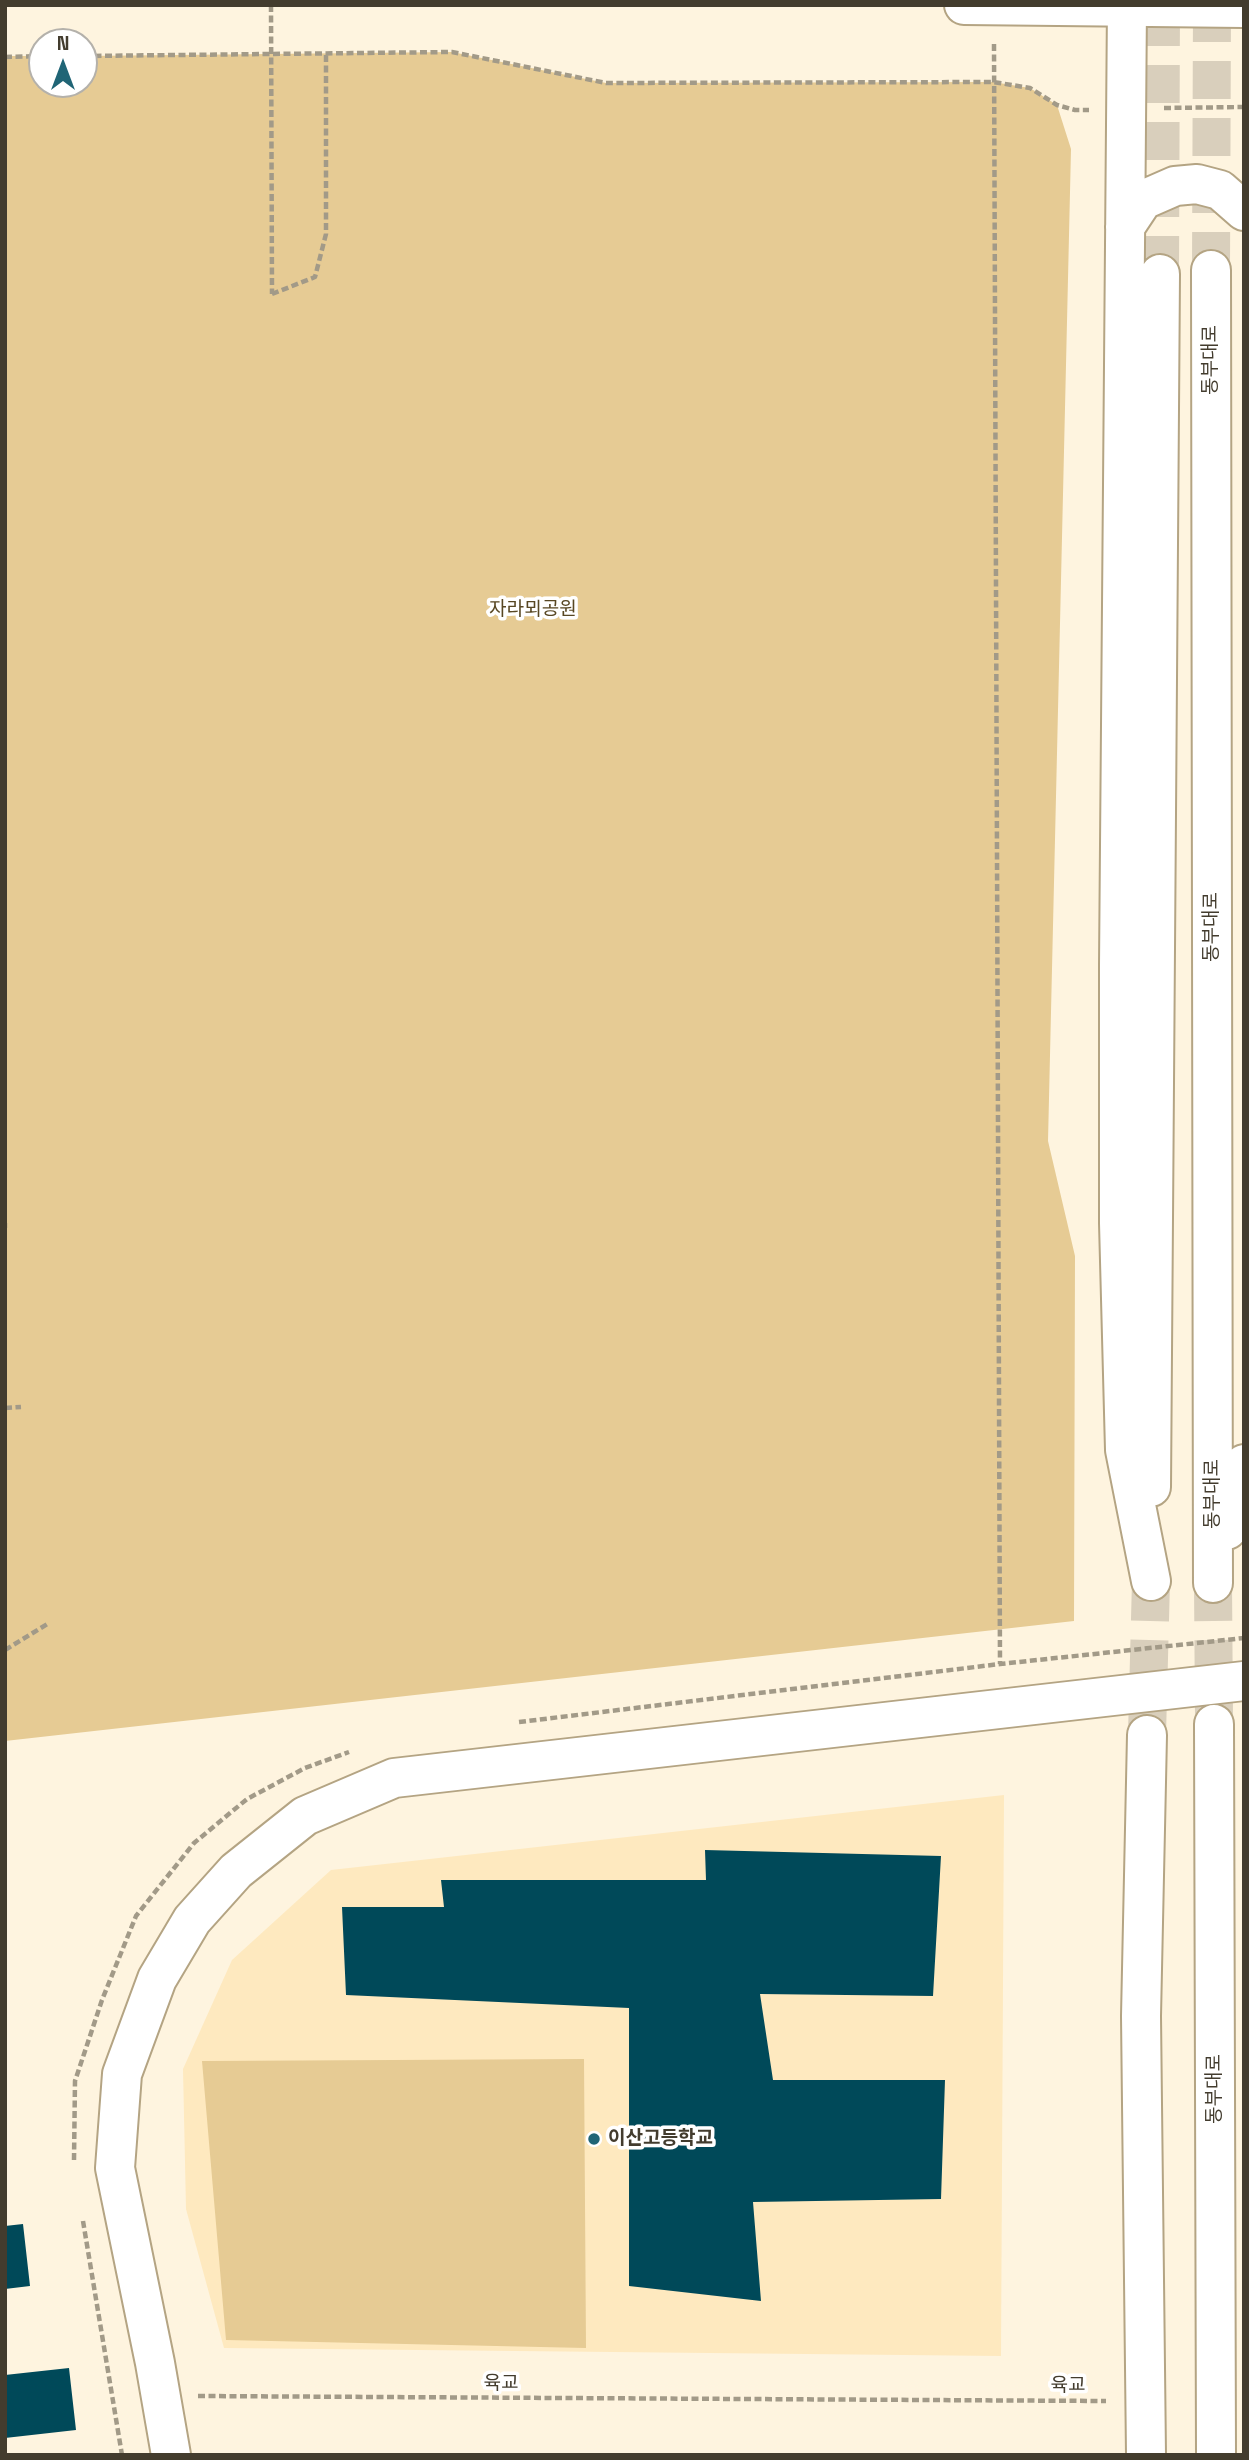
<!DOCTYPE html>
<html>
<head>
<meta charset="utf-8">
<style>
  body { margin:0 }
  #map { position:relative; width:1249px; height:2460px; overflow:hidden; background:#fef4df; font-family:"Space Grotesk",sans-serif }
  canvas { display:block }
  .frame { position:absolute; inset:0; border:7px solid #433c2e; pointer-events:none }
  .north { position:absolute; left:28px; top:28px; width:70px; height:70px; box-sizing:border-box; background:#fff; border:2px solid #b4b1ab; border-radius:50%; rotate:0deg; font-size:19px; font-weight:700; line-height:28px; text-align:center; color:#433c2e }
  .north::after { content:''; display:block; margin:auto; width:24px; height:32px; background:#206576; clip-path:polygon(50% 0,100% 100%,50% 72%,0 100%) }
</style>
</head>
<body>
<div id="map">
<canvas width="1249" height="2460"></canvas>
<div class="frame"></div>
<div class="north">N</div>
</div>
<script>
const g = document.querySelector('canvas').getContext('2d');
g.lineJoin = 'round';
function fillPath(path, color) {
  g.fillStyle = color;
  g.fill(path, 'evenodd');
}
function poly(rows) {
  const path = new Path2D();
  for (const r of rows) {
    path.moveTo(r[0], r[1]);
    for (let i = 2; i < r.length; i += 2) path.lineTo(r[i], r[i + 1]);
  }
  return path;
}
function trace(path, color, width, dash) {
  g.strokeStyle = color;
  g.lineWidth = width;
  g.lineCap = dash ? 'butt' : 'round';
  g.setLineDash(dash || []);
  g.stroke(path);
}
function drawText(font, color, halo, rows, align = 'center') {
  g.font = font + ' "Space Grotesk","Noto Sans KR",sans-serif';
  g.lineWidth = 7;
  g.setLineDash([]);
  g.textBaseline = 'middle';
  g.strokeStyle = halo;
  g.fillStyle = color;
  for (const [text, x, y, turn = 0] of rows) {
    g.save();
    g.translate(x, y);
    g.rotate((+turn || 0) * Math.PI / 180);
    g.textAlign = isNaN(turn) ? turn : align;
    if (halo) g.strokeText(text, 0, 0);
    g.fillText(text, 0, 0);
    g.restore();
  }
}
fillPath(poly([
  [1004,1795,1001,2356,224,2348,186,2209,183,2069,232,1960,331,1870]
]), '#fee9bf');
fillPath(poly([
  [452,52,606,83,993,82,1030,88,1057,105,1071,149,1048,1141,1075,1256,1074,1621,5,1741,5,56,42,56,42,84,84,84,84,56],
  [584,2059,586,2348,226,2340,202,2061]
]), '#e6cb94');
fillPath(poly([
  [705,1850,941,1856,933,1996,760,1994,773,2080,945,2080,941,2199,753,2202,761,2301,629,2286,629,2008,346,1995,342,1907,444,1907,441,1880,706,1880],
  [23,2224,30,2286,5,2289,5,2226],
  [69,2368,76,2430,5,2438,5,2375]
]), '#004959');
trace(poly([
  [1211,270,1212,5],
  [1160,274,1161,5],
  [1213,1583,1214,1718],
  [1147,1735,1151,1581]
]), '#d9cfbc', 38, [38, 19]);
const tertiary = poly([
  [964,5,1244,8],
  [171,2455,155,2363,115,2168,122,2074,157,1979,192,1920,236,1871,305,1816,394,1778,1244,1681]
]);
const trunk = poly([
  [1127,5,1119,965,1119,1223,1125,1450,1151,1581],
  [1125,227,1143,200,1175,186,1197,184,1220,190,1244,211],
  [1211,270,1213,1583],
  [1151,1487,1160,274],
  [1227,1530,1244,1464],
  [1214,1724,1216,2455],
  [1146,2455,1141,2016,1147,1735]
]);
trace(tertiary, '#b4a483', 42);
trace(trunk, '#b4a483', 42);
trace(poly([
  [994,44,1000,1664],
  [84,56,452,52,606,83,993,82,1030,88,1057,105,1075,110,1089,110],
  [5,57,42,56],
  [1164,108,1244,107],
  [272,294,315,277,326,234,326,54],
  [5,1223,5,1228],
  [5,1408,21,1407],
  [5,1650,49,1623],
  [519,1722,1000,1664,1244,1638],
  [74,2160,75,2081,102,2000,136,1916,194,1843,247,1799,305,1768,349,1752],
  [83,2221,122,2455],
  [198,2396,1106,2401],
  [198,2396,563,2398]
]), '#a29a88', 4.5, [7, 3.5]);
trace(tertiary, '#fff', 38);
trace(trunk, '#fff', 38);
trace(poly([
  [271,5,272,294]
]), '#a29a88', 4.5, [7, 3.5]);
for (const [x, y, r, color] of [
  [594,2139,7,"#206576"]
]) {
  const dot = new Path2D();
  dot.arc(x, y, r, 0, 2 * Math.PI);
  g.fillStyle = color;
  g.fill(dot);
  trace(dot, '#fff', 2.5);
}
drawText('19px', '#433c2e', '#fff', [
  ["동부대로",1211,360,-90],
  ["동부대로",1212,927,-90],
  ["동부대로",1213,1494,-90],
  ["동부대로",1215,2089,-90],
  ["육교",501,2384],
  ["육교",1068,2386]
]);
drawText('19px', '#584723', '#fff', [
  ["자라뫼공원",533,610]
]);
drawText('bold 19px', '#433c2e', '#fff', [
  ["이산고등학교",608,2139]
], 'left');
</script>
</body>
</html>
